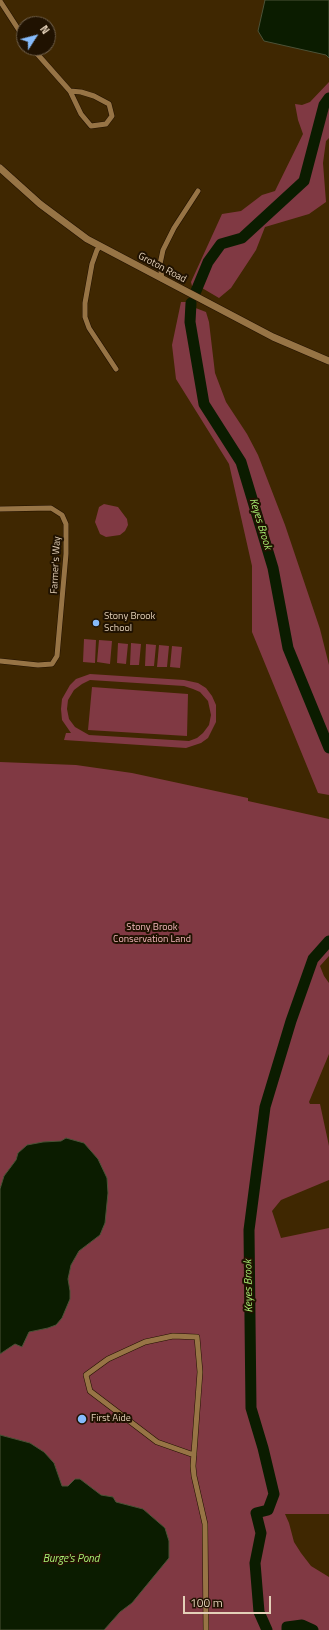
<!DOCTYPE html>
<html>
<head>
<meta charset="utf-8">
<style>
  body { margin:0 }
  #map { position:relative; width:329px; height:1630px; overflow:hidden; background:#3f2701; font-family:"Titillium Web",sans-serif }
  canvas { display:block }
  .north { position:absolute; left:16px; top:16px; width:40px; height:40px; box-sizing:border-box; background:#201201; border:1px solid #6e5e4a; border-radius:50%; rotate:54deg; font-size:11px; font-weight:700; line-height:16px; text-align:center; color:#e3d0b8 }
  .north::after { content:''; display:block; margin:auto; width:14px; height:18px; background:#86bbfb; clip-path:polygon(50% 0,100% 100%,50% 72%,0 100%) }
  .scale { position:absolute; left:183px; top:1596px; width:88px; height:18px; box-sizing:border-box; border:2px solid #e3d0b8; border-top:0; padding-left:5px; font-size:12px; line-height:14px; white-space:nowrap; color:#e3d0b8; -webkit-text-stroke:3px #201201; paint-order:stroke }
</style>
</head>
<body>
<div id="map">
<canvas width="329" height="1630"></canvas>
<div class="north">N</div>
<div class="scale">100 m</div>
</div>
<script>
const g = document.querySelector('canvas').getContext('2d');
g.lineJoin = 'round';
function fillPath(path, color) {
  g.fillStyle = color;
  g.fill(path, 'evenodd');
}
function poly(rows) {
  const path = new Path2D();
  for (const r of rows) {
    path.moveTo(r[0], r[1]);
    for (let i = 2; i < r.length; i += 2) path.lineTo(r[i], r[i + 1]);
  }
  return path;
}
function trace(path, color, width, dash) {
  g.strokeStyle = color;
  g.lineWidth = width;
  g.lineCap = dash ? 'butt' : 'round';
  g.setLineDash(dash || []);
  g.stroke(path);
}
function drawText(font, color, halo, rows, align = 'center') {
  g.font = font + ' "Titillium Web",sans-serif';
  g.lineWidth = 4;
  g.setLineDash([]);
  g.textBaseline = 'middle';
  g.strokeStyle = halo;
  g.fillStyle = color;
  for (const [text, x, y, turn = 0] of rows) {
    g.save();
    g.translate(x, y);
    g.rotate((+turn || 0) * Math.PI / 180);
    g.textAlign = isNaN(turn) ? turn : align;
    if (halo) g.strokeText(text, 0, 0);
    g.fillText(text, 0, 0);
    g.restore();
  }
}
fillPath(poly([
  [329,82,329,138,326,141,323,163,326,202,309,214,265,227,256,250,231,288,219,298,202,288,197,292,193,290,191,282,222,214,241,211,262,195,275,191,303,134,298,120,295,104,302,105,310,102],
  [181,302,190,302,193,307,206,312,209,322,215,373,226,402,247,434,258,455,285,525,320,629,329,665,329,795,318,793,252,632,252,566,229,464,176,379,172,345],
  [104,504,118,507,127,519,128,525,125,531,120,535,106,537,100,534,95,522,99,507],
  [84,639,96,640,95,663,83,662],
  [99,640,112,641,110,664,97,662],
  [118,643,128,644,126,664,117,663],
  [131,643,141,644,139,665,130,665],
  [146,644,156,645,154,666,145,666],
  [159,645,169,646,167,667,157,667],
  [172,646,182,647,180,668,170,667],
  [90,674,184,680,198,683,206,688,212,696,216,705,216,722,208,738,201,743,186,748,64,740,66,733,71,733,62,720,61,709,62,699,70,685,76,679],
  [90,680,184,686,193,689,200,692,208,701,211,715,209,725,203,733,197,738,189,741,89,735,75,727,69,719,67,709,68,700,74,690,82,684],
  [92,687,188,694,187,736,88,730],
  [0,762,76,765,132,773,248,798,248,801,329,819,329,956,320,966,324,976,329,983,329,1054,309,1102,310,1104,320,1104,329,1146,329,1180,281,1200,272,1211,281,1238,329,1228,329,1514,285,1514,289,1523,294,1542,301,1553,311,1566,329,1577,329,1630,104,1630,120,1612,132,1603,150,1579,165,1528,143,1509,115,1502,113,1497,101,1495,80,1480,75,1479,68,1486,62,1486,54,1463,30,1443,0,1435,0,1354,29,1332,48,1328,70,1291,68,1279,71,1265,79,1251,100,1235,61,1141,43,1142,18,1153,16,1160,4,1176,0,1189]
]), '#803943');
const water = poly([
  [265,0,329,0,329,58,326,55,264,41,258,31,265,0],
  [66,1138,84,1143,98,1159,107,1178,108,1193,105,1223,100,1235,79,1251,71,1265,68,1279,70,1291,70,1299,62,1318,56,1325,48,1328,29,1332,22,1347,15,1344,0,1354,0,1189,4,1176,16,1160,18,1153,27,1145,43,1142,61,1141,66,1138],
  [0,1435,30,1443,44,1452,54,1463,62,1486,68,1486,75,1479,80,1479,101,1495,113,1497,116,1502,143,1509,165,1528,169,1541,169,1558,132,1603,120,1612,104,1630,0,1630,0,1435]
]);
fillPath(water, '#0b1c00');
trace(water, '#4c5237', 1);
trace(poly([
  [196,291,208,262,221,244,242,238,304,181,324,105,329,98],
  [191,303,190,322,204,404,241,462,273,568,288,648,329,748],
  [267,1630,259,1612,255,1563,261,1533,256,1513,268,1510,274,1494,263,1448,251,1408,249,1230,265,1107,291,1021,313,959,329,941],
  [287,1630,287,1627,302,1625,313,1630]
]), '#0b1c00', 11);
const street = poly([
  [0,1,24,38],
  [32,48,70,91,81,114,91,126,106,124,112,116,109,104,94,96,81,92,70,91],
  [100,246,97,250,92,264,85,303,85,317,89,328,116,369],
  [162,279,160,264,163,250,174,228,198,191],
  [0,509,51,508,62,515,66,524,66,554,57,656,52,664,38,665,0,661],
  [194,1455,157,1442,90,1391,86,1375,108,1359,145,1342,173,1336,197,1337,200,1372,193,1466,194,1476,205,1524,206,1630]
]);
const secondary = poly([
  [0,168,40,204,87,239,273,337,329,361]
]);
trace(street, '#211100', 6);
trace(secondary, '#211100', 8);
trace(street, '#977445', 5);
trace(secondary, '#977445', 7);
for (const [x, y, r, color] of [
  [96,623,4,"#86bbfb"],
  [82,1419,5,"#86bbfb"]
]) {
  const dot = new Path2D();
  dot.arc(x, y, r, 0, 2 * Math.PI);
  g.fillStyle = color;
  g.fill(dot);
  trace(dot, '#201201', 1.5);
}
drawText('10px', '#e3d0b8', '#201201', [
  ["Groton Road",162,268,28],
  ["Farmer's Way",56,565,-87]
]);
drawText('10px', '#e3d0b8', '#201201', [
  ["Stony Brook",104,617],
  ["School",104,629],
  ["First Aide",91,1419]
], 'left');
drawText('10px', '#f1b6ba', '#201201', [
  ["Stony Brook",152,928],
  ["Conservation Land",152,940]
]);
drawText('italic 11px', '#a8f073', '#201201', [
  ["Keyes Brook",260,524,73],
  ["Keyes Brook",249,1286,-91],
  ["Burge's Pond",71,1559]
]);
</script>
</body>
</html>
